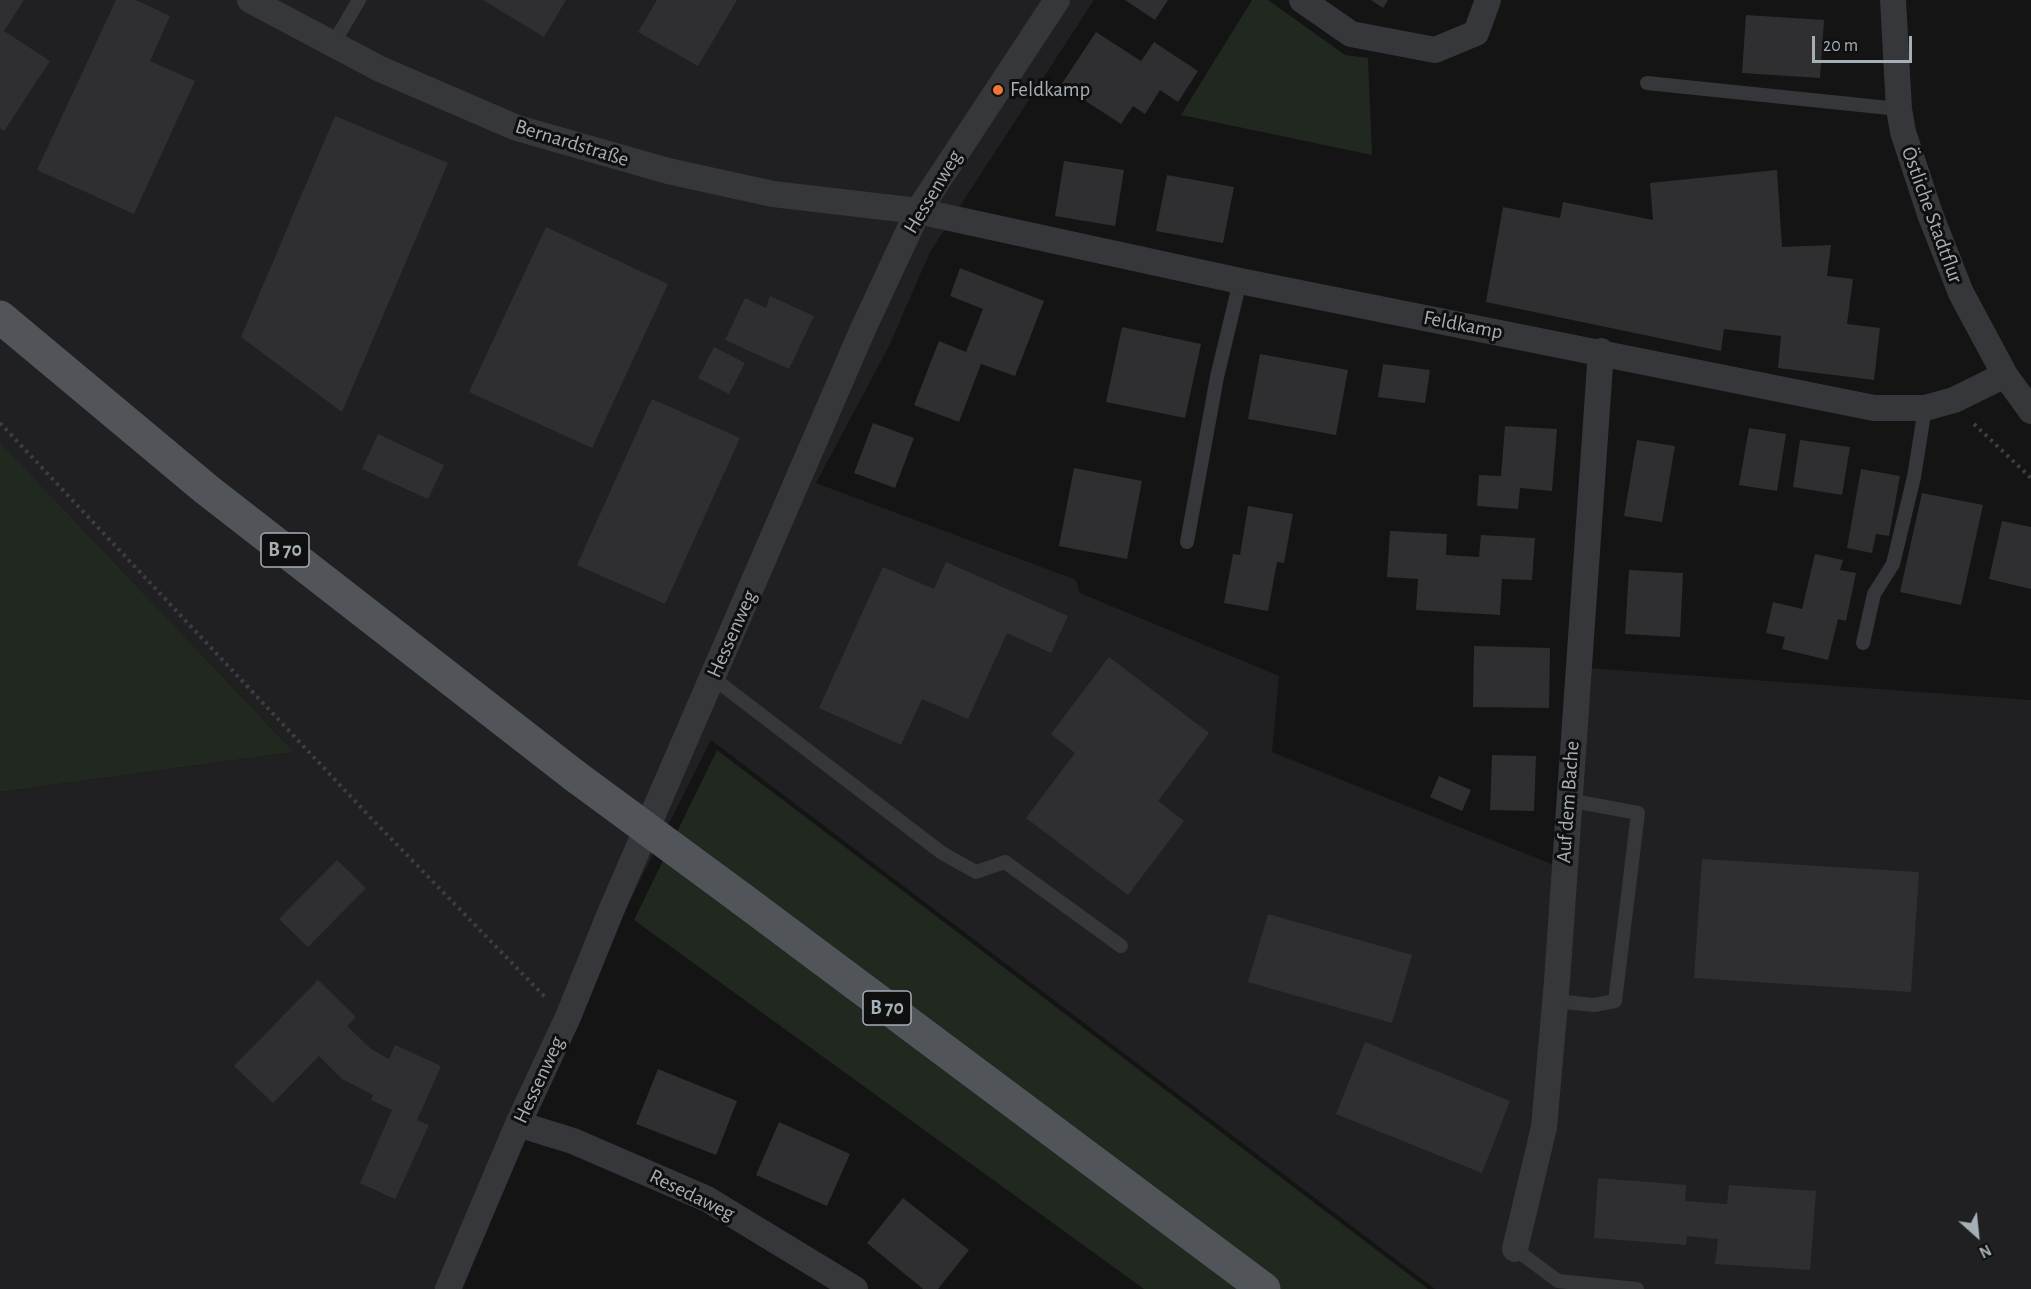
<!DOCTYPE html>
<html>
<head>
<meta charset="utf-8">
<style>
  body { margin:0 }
  #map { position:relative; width:2031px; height:1289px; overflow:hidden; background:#141415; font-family:"Alegreya Sans",sans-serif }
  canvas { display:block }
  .north { position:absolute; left:1947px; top:1205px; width:60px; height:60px; -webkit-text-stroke:4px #0f0f10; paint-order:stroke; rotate:153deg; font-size:16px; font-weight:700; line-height:24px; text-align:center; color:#a5afb6 }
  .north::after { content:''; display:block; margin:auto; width:21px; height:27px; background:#a5afb6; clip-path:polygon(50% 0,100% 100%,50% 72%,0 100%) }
  .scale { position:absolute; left:1812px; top:36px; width:100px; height:27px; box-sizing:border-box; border:3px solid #a5afb6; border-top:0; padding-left:8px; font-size:18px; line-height:21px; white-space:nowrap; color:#a5afb6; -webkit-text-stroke:4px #0f0f10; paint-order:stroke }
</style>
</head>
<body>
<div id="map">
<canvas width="2031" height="1289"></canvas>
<div class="north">N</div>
<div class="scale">20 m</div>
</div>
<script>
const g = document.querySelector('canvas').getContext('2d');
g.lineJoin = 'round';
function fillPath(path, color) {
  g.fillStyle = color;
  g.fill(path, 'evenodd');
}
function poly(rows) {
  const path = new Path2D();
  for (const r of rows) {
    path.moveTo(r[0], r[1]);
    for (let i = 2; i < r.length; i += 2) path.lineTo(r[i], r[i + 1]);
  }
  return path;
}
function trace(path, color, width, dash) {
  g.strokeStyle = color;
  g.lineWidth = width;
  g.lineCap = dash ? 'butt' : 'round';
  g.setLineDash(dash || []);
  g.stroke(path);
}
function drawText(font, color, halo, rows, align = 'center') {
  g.font = font + ' "Alegreya Sans",sans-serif';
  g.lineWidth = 6;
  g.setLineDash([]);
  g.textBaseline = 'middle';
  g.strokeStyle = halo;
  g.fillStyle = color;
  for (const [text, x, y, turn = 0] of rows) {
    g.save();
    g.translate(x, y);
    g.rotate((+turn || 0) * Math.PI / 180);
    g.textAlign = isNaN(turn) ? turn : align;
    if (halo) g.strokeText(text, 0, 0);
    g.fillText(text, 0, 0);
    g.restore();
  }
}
fillPath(poly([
  [0,0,1094,0,930,252,889,346,816,483,1076,580,1080,593,1279,676,1272,752,1559,867,1574,667,2031,700,2031,1289,1435,1289,711,740,619,922,459,1289,0,1289,0,792,294,752,0,442]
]), '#202022');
fillPath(poly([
  [1252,0,1268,0,1345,55,1368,58,1372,155,1181,115],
  [0,442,294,752,0,792],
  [717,750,1428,1289,1144,1289,634,920]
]), '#212820');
fillPath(poly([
  [0,0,24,0,4,31,50,61,4,131,0,128],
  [116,0,136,0,170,16,150,61,195,81,134,214,37,170],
  [483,0,566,0,544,37],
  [657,0,737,0,698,66,638,32],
  [1125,0,1168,0,1155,20],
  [1371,0,1388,0,1383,8],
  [1746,15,1824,20,1820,78,1742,73],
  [1096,32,1141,61,1154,42,1198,71,1178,102,1160,90,1145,114,1133,106,1121,124,1061,85],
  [335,116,448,163,342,412,241,337],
  [1064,161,1124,170,1115,226,1055,216],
  [1777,170,1782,247,1831,245,1827,276,1853,279,1847,324,1880,328,1874,380,1778,368,1781,336,1724,329,1721,351,1486,302,1503,207,1560,218,1563,202,1653,220,1650,183],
  [1167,175,1234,187,1223,243,1156,231],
  [546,227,668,284,592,448,469,392],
  [960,268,1044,301,1015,376,981,364,959,422,914,405,939,341,966,352,983,309,950,296],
  [770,296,814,316,789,369,725,340,745,298,766,308],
  [1122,327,1201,344,1185,418,1106,402],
  [714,347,745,363,729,394,698,378],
  [1260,354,1348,370,1336,435,1248,419],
  [1383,364,1430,370,1425,403,1378,397],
  [652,399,740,438,665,604,577,565],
  [873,423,914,438,895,488,854,473],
  [1505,426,1557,429,1552,491,1520,488,1518,509,1477,506,1479,475,1501,476],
  [1749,428,1786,434,1777,491,1739,485],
  [378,434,444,465,428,499,362,469],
  [1637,440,1675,446,1662,522,1624,516],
  [1800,440,1850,447,1842,495,1793,487],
  [1074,468,1142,481,1127,559,1059,546],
  [1861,469,1900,476,1889,536,1876,534,1872,553,1847,548],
  [1922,493,1983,505,1961,605,1900,592],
  [1248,506,1293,514,1284,563,1277,562,1268,611,1224,603,1233,554,1240,555],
  [2002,521,2031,527,2031,589,1989,579],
  [1390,531,1447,534,1446,555,1479,557,1481,535,1535,538,1532,580,1502,579,1500,615,1416,610,1418,579,1387,577],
  [1815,554,1843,560,1840,570,1856,573,1846,621,1838,619,1828,660,1782,649,1785,637,1766,633,1773,602,1802,609],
  [946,562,1068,616,1051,653,1007,633,968,719,922,699,901,745,819,708,883,567,934,589],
  [1629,570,1683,573,1680,637,1625,634],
  [1474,646,1550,648,1549,708,1473,707],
  [1109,657,1209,733,1158,801,1184,821,1128,895,1026,818,1075,753,1051,734],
  [1492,755,1536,756,1534,811,1490,810],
  [1439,776,1471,790,1462,811,1430,797],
  [1702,859,1919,872,1911,992,1694,978],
  [337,860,366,888,308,947,279,919],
  [1268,914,1412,955,1392,1023,1248,982],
  [318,980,356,1017,347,1026,371,1049,389,1059,395,1045,441,1066,417,1120,429,1125,395,1199,360,1183,392,1110,371,1100,373,1095,342,1079,319,1056,273,1103,234,1066],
  [1365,1042,1510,1101,1482,1173,1336,1114],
  [658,1069,737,1101,716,1155,636,1124],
  [779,1122,850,1154,827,1206,756,1175],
  [1598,1178,1686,1185,1685,1201,1727,1204,1729,1185,1816,1191,1810,1270,1715,1264,1718,1239,1687,1236,1686,1245,1594,1238],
  [903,1198,969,1250,938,1289,923,1289,867,1243]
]), '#2f2f31');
trace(poly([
  [0,423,369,816,545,997],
  [1974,424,2031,478]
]), '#3b3f41', 4, [3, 4.5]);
trace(poly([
  [333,44,359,0],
  [1647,83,1899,109],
  [1187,542,1217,377,1240,281],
  [1863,643,1874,594,1893,564,1914,477,1925,408],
  [713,678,942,853,976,872,1005,862,1121,946],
  [1555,1001,1594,1005,1615,1001,1638,813,1568,800],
  [1515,1249,1558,1281,1637,1289]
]), '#35373a', 14);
trace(poly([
  [250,0,380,69,517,128,668,171,773,194,918,211,1240,281,1874,408,1925,408,1954,400,2005,375],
  [1302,0,1351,34,1435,50,1476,33,1488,0],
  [1893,0,1899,109,1903,132,1930,214,1961,293,2005,375,2031,411],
  [518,1124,573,1141,707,1199,855,1289],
  [1515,1249,1544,1127,1557,981,1601,351],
  [448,1289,518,1124,568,1017,611,911,863,329,918,211,1057,0]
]), '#35373a', 26);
trace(poly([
  [0,317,206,489,575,776],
  [742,899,1264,1289]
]), '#515559', 33);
trace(poly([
  [575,776,742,899]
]), '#515559', 33);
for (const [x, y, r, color] of [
  [998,90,6,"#ef7732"]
]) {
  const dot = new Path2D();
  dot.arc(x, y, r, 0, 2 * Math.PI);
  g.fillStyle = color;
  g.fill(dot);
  trace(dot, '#0f0f10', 2);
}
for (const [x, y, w] of [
  [285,550,48],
  [887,1008,48]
]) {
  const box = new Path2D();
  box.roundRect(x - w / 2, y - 17, w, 34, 4.5);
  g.fillStyle = '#0f0f10';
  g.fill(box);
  trace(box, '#a5afb6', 1.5);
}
drawText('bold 20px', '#a5afb6', null, [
  ["B 70",285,550],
  ["B 70",887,1008]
]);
drawText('21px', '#a5afb6', '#0f0f10', [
  ["Feldkamp",1010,90]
], 'left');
drawText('21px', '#a5afb6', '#0f0f10', [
  ["Bernardstraße",572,143,17],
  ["Hessenweg",933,192,-59],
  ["Östliche Stadtflur",1932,215,70],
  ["Feldkamp",1463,325,11],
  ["Hessenweg",732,634,-66],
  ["Auf dem Bache",1568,802,-86],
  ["Hessenweg",539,1080,-65],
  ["Resedaweg",692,1195,26]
]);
</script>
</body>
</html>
